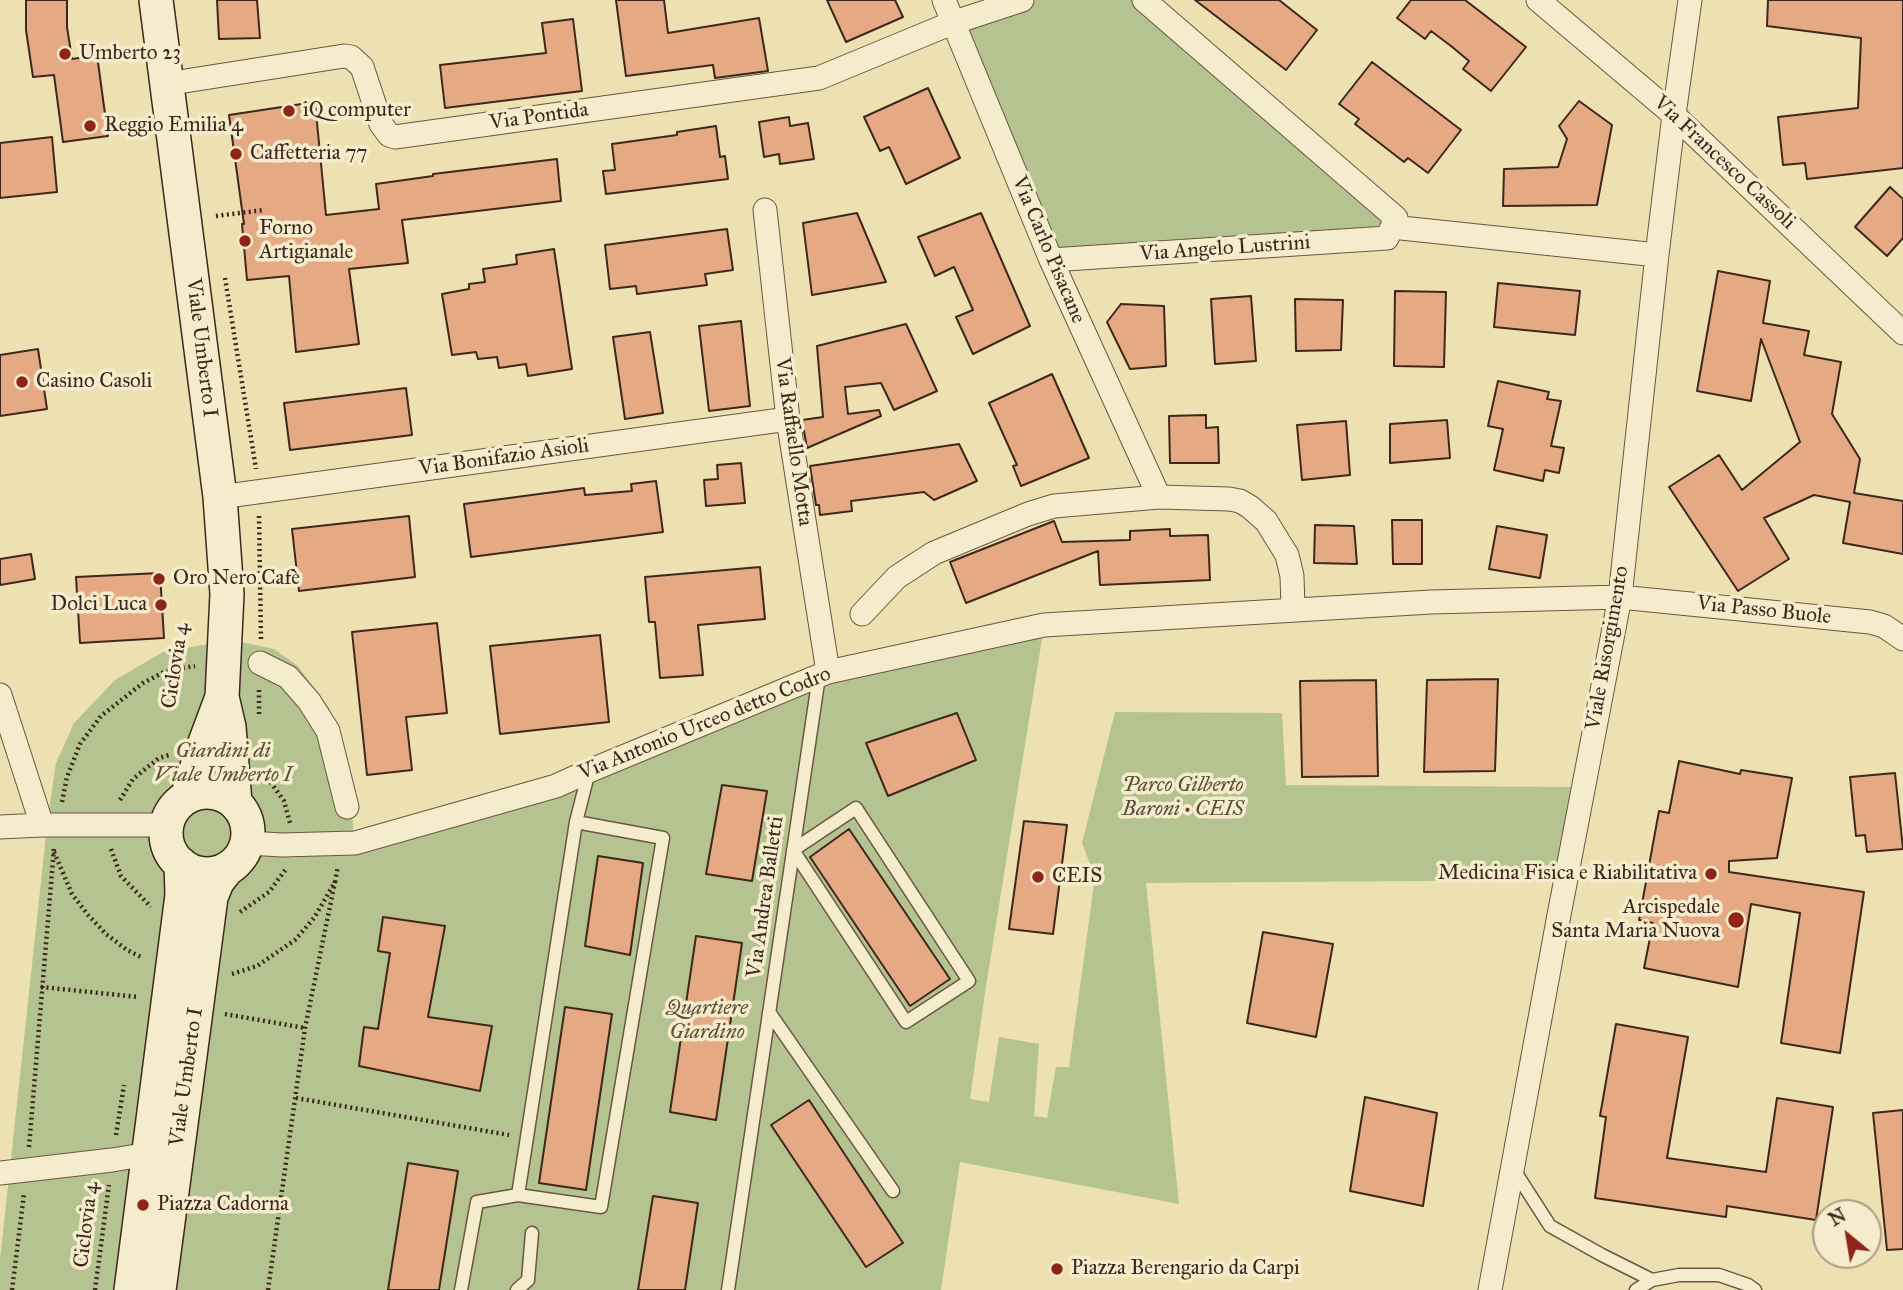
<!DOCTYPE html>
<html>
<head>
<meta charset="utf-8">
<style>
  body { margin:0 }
  #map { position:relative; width:1903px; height:1290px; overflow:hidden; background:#eee1b1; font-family:"IM FELL Great Primer",serif }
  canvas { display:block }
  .north { position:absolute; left:1812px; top:1199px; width:70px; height:70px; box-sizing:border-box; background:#f4eccc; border:2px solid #ab9e86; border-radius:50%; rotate:330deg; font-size:19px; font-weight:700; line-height:28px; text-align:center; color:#3e281e }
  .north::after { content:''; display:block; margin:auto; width:24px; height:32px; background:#8f2418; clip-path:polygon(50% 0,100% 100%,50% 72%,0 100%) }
</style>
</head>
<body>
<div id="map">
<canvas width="1903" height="1290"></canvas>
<div class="north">N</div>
</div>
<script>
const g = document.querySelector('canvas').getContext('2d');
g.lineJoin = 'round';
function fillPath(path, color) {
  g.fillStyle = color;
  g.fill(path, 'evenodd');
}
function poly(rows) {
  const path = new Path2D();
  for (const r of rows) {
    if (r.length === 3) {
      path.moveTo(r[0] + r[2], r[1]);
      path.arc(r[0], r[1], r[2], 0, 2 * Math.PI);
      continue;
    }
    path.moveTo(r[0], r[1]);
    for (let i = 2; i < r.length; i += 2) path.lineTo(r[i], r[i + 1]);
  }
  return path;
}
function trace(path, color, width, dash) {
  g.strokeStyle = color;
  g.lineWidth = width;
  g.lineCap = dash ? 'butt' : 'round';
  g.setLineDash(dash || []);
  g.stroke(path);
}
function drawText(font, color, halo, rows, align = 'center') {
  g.font = font + ' "IM FELL Great Primer",serif';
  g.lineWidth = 7;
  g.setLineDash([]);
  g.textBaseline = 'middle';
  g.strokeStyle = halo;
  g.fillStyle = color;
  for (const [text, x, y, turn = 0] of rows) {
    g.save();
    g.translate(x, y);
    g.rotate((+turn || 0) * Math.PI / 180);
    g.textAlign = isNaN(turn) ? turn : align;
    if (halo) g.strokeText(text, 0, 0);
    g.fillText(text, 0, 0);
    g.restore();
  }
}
fillPath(poly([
  [1022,0,1144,0,1396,218,1387,238,1051,260,952,23],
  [1043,633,986,986,970,1099,989,1102,999,1037,1039,1044,1034,1116,1047,1118,1056,1067,1069,1067,1095,877,1082,843,1115,712,1282,713,1286,785,1573,787,1556,880,1146,883,1179,1204,960,1162,941,1290,0,1290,0,1260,48,817,56,763,74,723,115,680,163,652,232,640,274,649,298,666,329,708,337,726,351,776,354,850,829,680]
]), '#b4c38f');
const building = poly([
  [26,0,67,0,67,27,72,59,97,55,108,136,63,142,54,75,33,77,26,30,26,0],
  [217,0,257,0,260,38,219,39,217,0],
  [616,0,664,0,668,33,759,18,768,71,715,78,713,65,626,76,616,0],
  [827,0,895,0,903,17,846,42,827,0],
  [1195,0,1279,0,1317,30,1286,70,1195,0],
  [1411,0,1465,0,1526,47,1491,91,1463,69,1469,61,1451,46,1431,31,1425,39,1397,18,1411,0],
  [1768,0,1903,0,1903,168,1807,179,1805,163,1783,165,1778,117,1858,108,1861,38,1767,26,1768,0],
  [573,19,582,91,445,108,440,65,546,53,542,23,573,19],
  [1372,62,1461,130,1428,173,1408,158,1404,162,1355,124,1359,119,1339,104,1372,62],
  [928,88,960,158,906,184,889,147,880,151,864,117,928,88],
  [1579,101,1612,125,1597,205,1503,206,1504,169,1558,167,1567,139,1559,126,1579,101],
  [315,102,326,215,379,209,376,184,433,176,433,174,557,159,561,201,402,220,408,263,349,269,359,344,296,352,289,276,247,280,242,224,244,224,229,115,315,102],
  [789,117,790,126,808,123,814,159,780,164,779,154,764,157,759,122,789,117],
  [716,126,720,157,725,156,728,179,606,194,603,171,615,170,612,144,677,135,677,132,716,126],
  [52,137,57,192,0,198,0,143,52,137],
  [1890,187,1903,199,1903,238,1887,256,1855,227,1890,187],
  [857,213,886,282,812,295,803,223,857,213],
  [981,213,1030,326,973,354,956,317,973,310,954,267,935,276,918,237,981,213],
  [727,229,733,270,705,274,707,285,637,294,636,286,610,289,605,245,727,229],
  [554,249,572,369,528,376,526,364,499,368,497,357,478,359,476,352,452,355,442,294,469,289,469,284,485,282,483,269,517,264,516,255,554,249],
  [1718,271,1770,281,1763,323,1809,331,1804,355,1841,362,1832,414,1860,459,1854,493,1903,501,1903,554,1843,543,1850,502,1814,495,1764,518,1789,559,1738,591,1669,487,1719,455,1742,490,1800,442,1761,339,1751,401,1697,391,1718,271],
  [1498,283,1580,291,1575,335,1494,327,1498,283],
  [1395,291,1446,292,1444,367,1394,366,1395,291],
  [1251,296,1256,361,1215,364,1211,299,1251,296],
  [1295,299,1343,300,1341,350,1296,351,1295,299],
  [1121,304,1164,306,1166,366,1130,369,1107,322,1121,304],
  [741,321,750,406,709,411,699,326,741,321],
  [906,324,937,391,894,410,881,383,845,387,848,414,879,410,881,416,807,448,802,420,823,417,817,346,906,324],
  [650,332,663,413,625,419,613,337,650,332],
  [38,349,47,409,0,416,0,355,38,349],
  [1052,374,1089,458,1021,486,1013,466,1017,465,989,403,1052,374],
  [1498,381,1549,392,1547,399,1561,401,1551,446,1564,448,1559,473,1545,470,1543,481,1494,470,1503,429,1488,426,1498,381],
  [406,388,412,435,290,450,284,403,406,388],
  [1206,415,1206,428,1218,427,1219,463,1170,463,1169,416,1206,415],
  [1447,420,1450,458,1390,463,1390,424,1447,420],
  [1346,421,1350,475,1302,480,1297,425,1346,421],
  [959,444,977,481,934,500,924,492,851,501,852,511,820,515,819,505,816,505,810,466,959,444],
  [741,463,745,503,706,506,704,480,718,479,717,465,741,463],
  [656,481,663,532,471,557,464,504,584,488,585,495,632,491,631,484,656,481],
  [409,516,415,577,299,591,292,529,409,516],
  [1392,520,1422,520,1422,564,1393,564,1392,520],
  [1054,521,1062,542,1130,540,1130,531,1170,529,1170,536,1208,535,1210,580,1100,585,1098,551,966,603,950,562,1054,521],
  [1315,525,1354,526,1357,564,1314,563,1315,525],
  [1497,526,1547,535,1540,578,1489,569,1497,526],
  [31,554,35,579,0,585,0,559,31,554],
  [760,567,765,619,698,625,703,675,660,678,655,622,649,622,645,577,760,567],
  [160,573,164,638,80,643,76,577,160,573],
  [437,623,447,713,406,717,412,770,367,775,352,632,437,623],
  [600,635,609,722,500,734,490,646,600,635],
  [1498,679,1495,771,1424,772,1427,680,1498,679],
  [1376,680,1378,776,1302,777,1300,681,1376,680],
  [957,713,976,760,888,796,866,743,957,713],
  [1679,761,1740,774,1741,770,1792,778,1777,858,1729,861,1729,872,1864,892,1840,1053,1781,1043,1800,913,1751,904,1738,987,1644,968,1653,923,1639,920,1659,811,1669,813,1679,761],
  [1895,773,1903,849,1867,852,1865,835,1856,836,1850,777,1895,773],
  [722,785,767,791,752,881,706,874,722,785],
  [1024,821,1067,825,1053,934,1009,929,1024,821],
  [849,829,950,979,910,1006,810,857,849,829],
  [598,856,643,863,630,955,585,946,598,856],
  [383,917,445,926,428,1017,492,1026,480,1091,359,1066,364,1027,378,1029,390,953,378,951,383,917],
  [1263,932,1333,944,1316,1037,1247,1023,1263,932],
  [696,936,742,943,716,1120,670,1112,696,936],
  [565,1007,612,1014,586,1190,539,1183,565,1007],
  [1616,1024,1688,1037,1667,1158,1766,1172,1777,1098,1833,1107,1816,1220,1727,1206,1726,1217,1595,1198,1606,1117,1600,1116,1616,1024],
  [1365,1097,1437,1113,1423,1206,1350,1191,1365,1097],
  [809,1100,903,1243,866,1267,771,1125,809,1100],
  [1903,1110,1903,1249,1887,1250,1873,1113,1903,1110],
  [408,1163,458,1171,439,1290,388,1290,408,1163],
  [653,1196,698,1203,685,1290,638,1290,653,1196]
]);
fillPath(building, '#e5a983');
trace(building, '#3e281e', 2);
const lane = poly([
  [856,808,969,981,906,1022,793,850,856,808],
  [769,1012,893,1191],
  [1514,1170,1550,1226,1602,1255,1652,1280],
  [518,1195,601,1207,663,838,576,822],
  [461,1290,477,1202,518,1195,576,822,589,771],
  [517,1290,528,1280,532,1233],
  [728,1290,819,676],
  [1636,1290,1652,1280,1679,1275,1719,1275,1748,1285,1755,1290]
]);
const street = poly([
  [944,0,1051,260,1159,497],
  [1538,0,1674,115,1903,333],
  [166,84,344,56,351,57,362,67,381,124,389,135,395,137,819,78,952,23,1022,0],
  [765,210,788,419,828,672],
  [1392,227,1657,255],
  [1051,260,1387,238,1396,218,1144,0],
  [220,497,788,419],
  [862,614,897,577,934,553,1028,514,1054,506,1159,497,1229,499,1240,501,1250,507,1266,521,1287,555,1292,576,1293,609],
  [260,663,288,677,309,701,328,731,347,807],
  [0,695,42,825],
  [0,827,42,825,167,825],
  [248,843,282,845,355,843,556,786,589,771,828,672,1044,625,1431,602,1620,597,1870,622,1884,626,1903,639],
  [0,1173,112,1160,149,1154],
  [1490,1290,1559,915,1620,597,1657,255,1674,115,1690,0]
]);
const secondary = poly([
  [156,0,220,497,227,594,222,697,229,727,235,803],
  [207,833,41],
  [187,797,203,748,222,697],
  [131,1290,182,895,181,864],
  [159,1290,211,897,217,882,227,869]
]);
trace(lane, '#6a5643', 15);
trace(street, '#6a5643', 25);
trace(secondary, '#3e281e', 36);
trace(poly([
  [216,216,264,210],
  [225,278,256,469],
  [259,516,261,641],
  [259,714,259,688],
  [264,773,284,801,290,823],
  [120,800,133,779,159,758,169,755],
  [62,802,67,777,80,744,101,716,143,683,166,671,195,666],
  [111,849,121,876,151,907],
  [54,852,72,894,88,915,106,934,127,950,143,958],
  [240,912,269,892,286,869],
  [232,974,257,966,295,940,314,918,335,882,338,866],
  [41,987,138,997],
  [225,1014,305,1028],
  [296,1098,509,1135],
  [116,1135,124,1085],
  [29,1147,54,848],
  [12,1290,24,1194],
  [95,1290,109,1185],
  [268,1290,305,1028,335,882]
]), '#3e281e', 4.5, [2, 3.5]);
trace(lane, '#f4eccc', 12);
trace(street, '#f4eccc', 23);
trace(secondary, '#f4eccc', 33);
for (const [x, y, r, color] of [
  [65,54,7,"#8f2418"],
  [289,111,7,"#8f2418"],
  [90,126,7,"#8f2418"],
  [236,154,7,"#8f2418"],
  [245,241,7,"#8f2418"],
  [22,382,7,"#8f2418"],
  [159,579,7,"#8f2418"],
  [161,605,7,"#8f2418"],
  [1711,874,7,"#8f2418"],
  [1038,877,7,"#8f2418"],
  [1736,920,9,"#8f2418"],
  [143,1205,7,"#8f2418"],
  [1057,1269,7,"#8f2418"]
]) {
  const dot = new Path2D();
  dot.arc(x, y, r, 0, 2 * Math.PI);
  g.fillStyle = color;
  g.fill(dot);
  trace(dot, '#f4eccc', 2.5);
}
drawText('21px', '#3e281e', '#f4eccc', [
  ["Umberto 23",79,54],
  ["iQ computer",303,111],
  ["Reggio Emilia 4",104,126],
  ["Caffetteria 77",250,154],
  ["Forno",259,229],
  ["Artigianale",259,253],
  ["Casino Casoli",36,382],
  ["Oro Nero Cafè",173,579],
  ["Dolci Luca",147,605,"right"],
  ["Medicina Fisica e Riabilitativa",1697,874,"right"],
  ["CEIS",1052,877],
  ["Arcispedale",1720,908,"right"],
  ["Santa Maria Nuova",1720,932,"right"],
  ["Piazza Cadorna",157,1205],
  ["Piazza Berengario da Carpi",1071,1269]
], 'left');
drawText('21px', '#3e281e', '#f4eccc', [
  ["Via Pontida",539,117,-8],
  ["Via Francesco Cassoli",1724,163,43],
  ["Via Angelo Lustrini",1225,249,-4],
  ["Via Carlo Pisacane",1048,250,67],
  ["Viale Umberto I",201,348,83],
  ["Via Raffaello Motta",793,442,82],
  ["Via Bonifazio Asioli",504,458,-8],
  ["Via Passo Buole",1764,611,6],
  ["Viale Risorgimento",1608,648,-80],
  ["Ciclovia 4",176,666,-81],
  ["Via Antonio Urceo detto Codro",705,724,-22],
  ["Via Andrea Balletti",766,897,-82],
  ["Viale Umberto I",187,1077,-82],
  ["Ciclovia 4",87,1225,-83]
]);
drawText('italic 21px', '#5c4f3a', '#f4eccc', [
  ["Giardini di",223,752],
  ["Viale Umberto I",223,776],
  ["Parco Gilberto",1183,786],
  ["Baroni • CEIS",1183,810],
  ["Quartiere",707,1009],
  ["Giardino",707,1033]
]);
</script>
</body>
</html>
